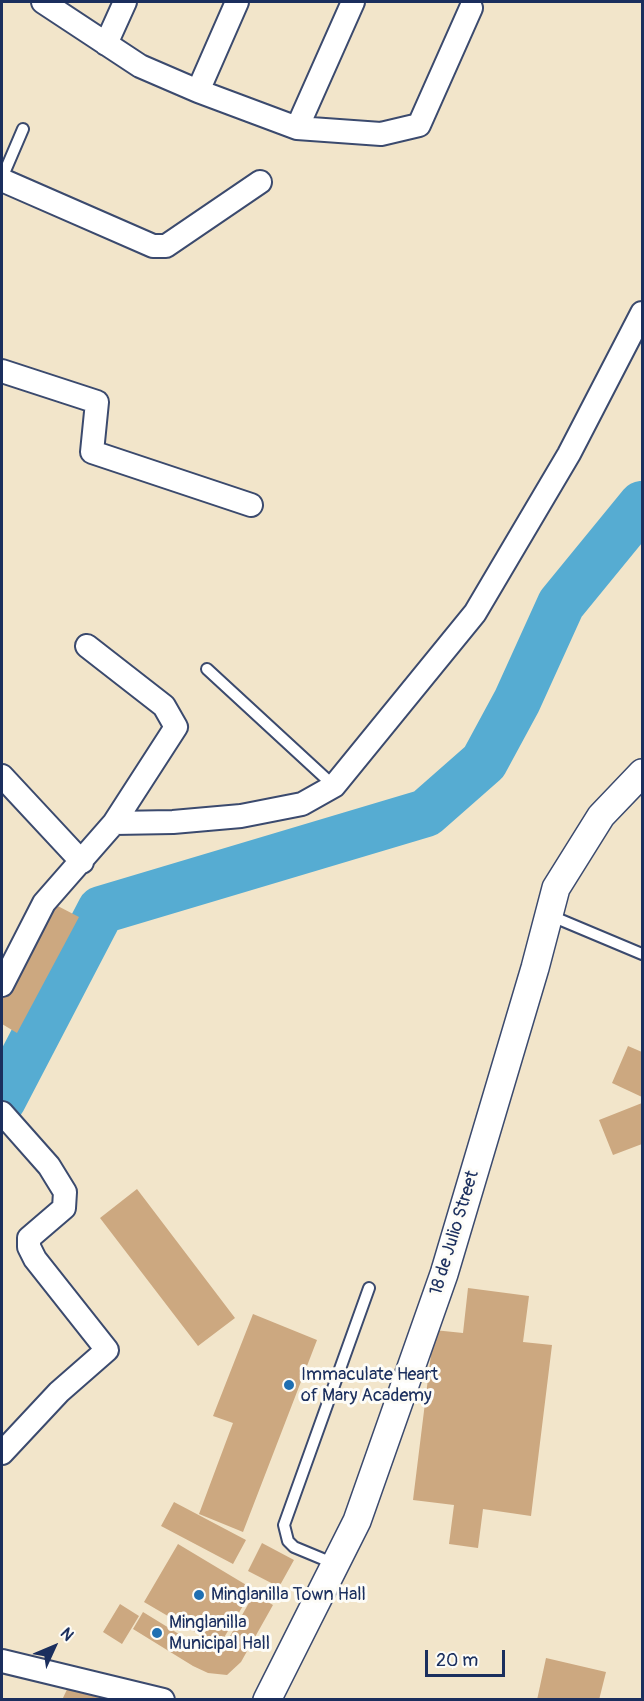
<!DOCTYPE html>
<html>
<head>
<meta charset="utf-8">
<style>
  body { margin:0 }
  #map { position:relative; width:644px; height:1701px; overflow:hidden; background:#f2e5ca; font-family:Pangolin,sans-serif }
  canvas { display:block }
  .frame { position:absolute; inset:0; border:3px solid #1b2f5e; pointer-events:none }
  .north { position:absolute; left:24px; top:1617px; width:60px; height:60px; -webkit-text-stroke:4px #fdfcf7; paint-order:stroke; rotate:46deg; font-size:16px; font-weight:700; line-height:24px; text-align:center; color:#1b2f5e }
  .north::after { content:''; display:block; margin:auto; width:21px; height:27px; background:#1b2f5e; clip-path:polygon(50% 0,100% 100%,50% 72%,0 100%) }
  .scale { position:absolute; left:425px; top:1650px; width:80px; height:27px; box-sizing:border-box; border:3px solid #1b2f5e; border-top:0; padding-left:8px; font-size:18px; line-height:21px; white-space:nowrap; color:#1b2f5e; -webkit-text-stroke:4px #fdfcf7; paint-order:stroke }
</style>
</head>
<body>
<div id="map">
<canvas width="644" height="1701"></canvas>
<div class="frame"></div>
<div class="north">N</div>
<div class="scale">20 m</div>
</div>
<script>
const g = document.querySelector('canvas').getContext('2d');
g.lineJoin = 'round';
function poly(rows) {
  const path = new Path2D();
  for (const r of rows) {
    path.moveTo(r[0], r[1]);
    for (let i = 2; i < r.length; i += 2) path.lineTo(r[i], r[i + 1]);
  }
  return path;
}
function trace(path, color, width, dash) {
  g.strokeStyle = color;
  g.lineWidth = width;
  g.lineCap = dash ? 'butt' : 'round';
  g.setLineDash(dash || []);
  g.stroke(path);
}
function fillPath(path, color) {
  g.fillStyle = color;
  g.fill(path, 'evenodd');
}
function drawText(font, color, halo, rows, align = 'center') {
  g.font = font + ' Pangolin,sans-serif';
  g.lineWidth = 6;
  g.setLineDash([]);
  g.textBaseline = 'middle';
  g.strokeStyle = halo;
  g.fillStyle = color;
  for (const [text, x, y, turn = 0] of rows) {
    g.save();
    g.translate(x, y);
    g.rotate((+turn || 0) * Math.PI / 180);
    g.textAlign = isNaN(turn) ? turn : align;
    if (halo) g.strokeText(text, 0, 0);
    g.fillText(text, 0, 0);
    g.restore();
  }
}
trace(poly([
  [2,1100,101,910,426,813,484,762,517,701,561,604,642,505]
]), '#56acd2', 48);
fillPath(poly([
  [50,902,79,917,17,1033,2,1024,2,993],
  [628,1046,642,1052,642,1097,612,1083],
  [642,1103,642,1144,613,1155,599,1120],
  [137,1189,235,1318,198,1346,100,1218],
  [468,1288,529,1296,523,1342,552,1345,531,1516,483,1509,478,1548,449,1544,454,1505,413,1500,434,1330,463,1333],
  [253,1314,317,1340,243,1532,199,1514,233,1423,213,1416],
  [174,1502,246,1540,233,1564,161,1526],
  [262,1543,294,1560,279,1587,248,1571],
  [178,1544,253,1589,219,1646,144,1602],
  [254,1594,273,1605,241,1662,227,1675,208,1673,193,1666,133,1629,143,1612,200,1647,214,1652,225,1645],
  [120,1604,139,1616,122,1644,103,1632],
  [546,1658,606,1672,599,1700,537,1700],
  [71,1681,133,1700,62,1700]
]), '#cca880');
const service = poly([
  [2,178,23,129],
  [207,669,334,786],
  [549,915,642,954],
  [335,1564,294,1547,288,1541,284,1525,369,1288]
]);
const minor = poly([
  [43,2,140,66,198,91,297,128,381,134,419,125,471,8],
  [106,44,125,2],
  [198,91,237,2],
  [297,128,353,2],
  [2,180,153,246,166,246,260,182],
  [2,371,97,402,92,452,251,505],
  [2,776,82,862],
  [114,823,173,822,241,816,302,804,334,786,475,613,569,454,642,313],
  [2,985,44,903,114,823,176,727,164,706,87,646],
  [2,1113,49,1166,65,1192,64,1208,29,1238,29,1247,35,1259,107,1350,59,1392,2,1453],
  [2,1661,163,1700]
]);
const tertiary = poly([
  [267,1700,357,1521,444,1274,535,968,556,888,601,816,642,773]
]);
trace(service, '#3b4a6e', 14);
trace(minor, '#3b4a6e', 26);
trace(tertiary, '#3b4a6e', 30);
trace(service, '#fff', 10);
trace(minor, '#fff', 22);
trace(tertiary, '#fff', 27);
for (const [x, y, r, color] of [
  [289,1385,6,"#1f6fb2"],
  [199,1595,6,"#1f6fb2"],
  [157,1633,6,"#1f6fb2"]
]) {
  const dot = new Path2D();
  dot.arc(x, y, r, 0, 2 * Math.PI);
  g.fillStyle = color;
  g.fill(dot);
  trace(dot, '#fdfcf7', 2);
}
drawText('18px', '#1b2f5e', '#fdfcf7', [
  ["18 de Julio Street",455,1233,-73]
]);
drawText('18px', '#1b2f5e', '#fdfcf7', [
  ["Immaculate Heart",301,1375],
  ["of Mary Academy",301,1396],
  ["Minglanilla Town Hall",211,1595],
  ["Minglanilla",169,1623],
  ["Municipal Hall",169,1644]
], 'left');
</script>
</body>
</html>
